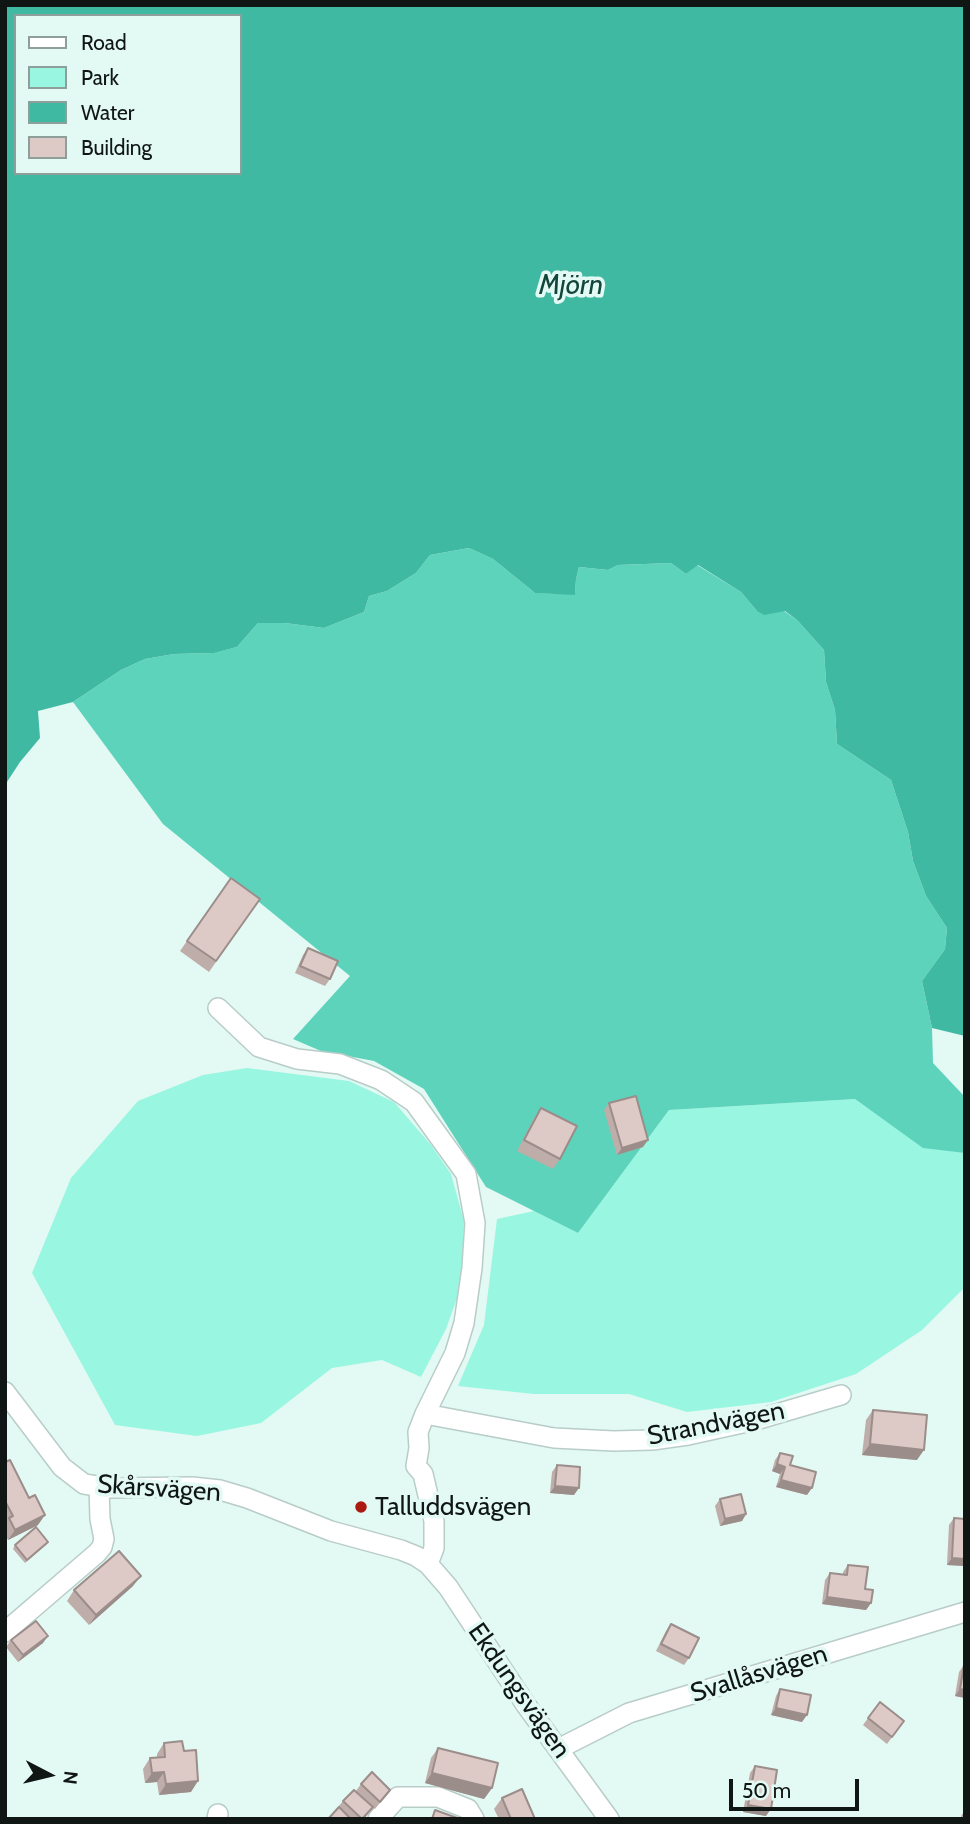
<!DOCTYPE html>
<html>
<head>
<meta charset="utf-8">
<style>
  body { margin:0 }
  #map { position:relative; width:970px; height:1824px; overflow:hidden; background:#e3f9f3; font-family:Cabin,sans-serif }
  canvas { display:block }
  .frame { position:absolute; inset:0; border:7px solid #0f1614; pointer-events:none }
  .legend { position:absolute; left:14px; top:14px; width:228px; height:161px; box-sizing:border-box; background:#e3f9f3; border:2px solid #8e9e9a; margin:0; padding:9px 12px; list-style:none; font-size:21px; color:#0f1614 }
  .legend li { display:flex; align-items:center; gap:14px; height:35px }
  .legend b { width:35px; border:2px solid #8e9e9a }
  .north { position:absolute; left:14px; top:1740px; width:70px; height:70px; -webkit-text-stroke:5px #e3f9f3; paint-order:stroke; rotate:97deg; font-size:19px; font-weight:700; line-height:28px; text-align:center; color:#0f1614 }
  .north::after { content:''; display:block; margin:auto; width:24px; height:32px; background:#0f1614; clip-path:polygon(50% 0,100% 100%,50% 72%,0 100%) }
  .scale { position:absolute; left:729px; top:1779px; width:130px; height:32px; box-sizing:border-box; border:4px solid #0f1614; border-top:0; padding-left:9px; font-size:21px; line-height:24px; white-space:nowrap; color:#0f1614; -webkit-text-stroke:5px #e3f9f3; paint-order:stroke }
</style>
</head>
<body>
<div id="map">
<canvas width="970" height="1824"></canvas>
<div class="frame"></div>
<ul class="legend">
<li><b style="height:9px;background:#fff"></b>Road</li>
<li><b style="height:19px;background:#98f6e1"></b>Park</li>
<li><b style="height:19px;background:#40b9a3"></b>Water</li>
<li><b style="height:19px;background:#ddc9c5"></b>Building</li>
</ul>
<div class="north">N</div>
<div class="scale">50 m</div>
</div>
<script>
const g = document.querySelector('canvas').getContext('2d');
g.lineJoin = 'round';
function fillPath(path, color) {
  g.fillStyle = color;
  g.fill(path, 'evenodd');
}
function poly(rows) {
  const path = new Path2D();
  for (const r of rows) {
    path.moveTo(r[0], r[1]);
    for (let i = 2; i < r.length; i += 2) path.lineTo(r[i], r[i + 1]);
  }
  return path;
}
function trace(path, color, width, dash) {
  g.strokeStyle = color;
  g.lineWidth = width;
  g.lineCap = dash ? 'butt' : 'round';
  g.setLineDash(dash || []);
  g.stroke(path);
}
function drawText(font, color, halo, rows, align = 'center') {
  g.font = font + ' Cabin,sans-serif';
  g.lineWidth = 7;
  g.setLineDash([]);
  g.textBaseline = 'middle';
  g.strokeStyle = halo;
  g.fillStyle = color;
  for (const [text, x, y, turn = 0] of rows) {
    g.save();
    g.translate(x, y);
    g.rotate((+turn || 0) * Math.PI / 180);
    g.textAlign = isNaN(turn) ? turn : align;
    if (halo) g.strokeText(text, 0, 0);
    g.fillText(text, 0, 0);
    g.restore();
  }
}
fillPath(poly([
  [247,1068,349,1081,394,1102,431,1145,451,1174,464,1221,461,1287,446,1329,421,1377,382,1360,332,1368,261,1423,197,1436,115,1425,32,1273,71,1178,138,1101,203,1075],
  [855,1099,923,1147,965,1153,965,1287,922,1330,856,1374,771,1402,687,1412,629,1394,534,1394,458,1386,484,1325,497,1219,534,1211,578,1233,669,1110]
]), '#98f6e1');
fillPath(poly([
  [469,548,493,559,535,593,575,594,576,579,579,567,608,570,618,565,671,563,686,574,697,565,741,592,757,611,784,611,797,620,824,650,826,682,835,710,837,744,891,780,908,832,913,861,926,896,947,928,945,949,922,981,932,1028,933,1063,965,1097,965,1153,923,1148,855,1099,669,1110,578,1233,486,1187,424,1089,374,1061,321,1051,293,1039,350,976,163,824,73,702,121,670,145,659,174,654,213,653,237,647,258,623,285,623,324,628,364,612,369,596,387,591,416,573,430,555]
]), '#5dd3bc');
fillPath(poly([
  [5,5,965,5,965,1036,932,1028,922,981,945,949,947,928,926,896,913,861,908,832,891,780,837,744,835,710,826,682,824,650,797,620,785,611,764,615,757,611,741,592,698,565,686,574,671,563,618,565,608,570,579,567,576,579,575,595,535,593,493,559,469,548,430,555,416,573,387,591,369,596,364,612,324,628,285,623,258,623,237,647,214,653,174,654,145,659,121,670,73,702,38,711,40,738,20,762,5,785],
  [16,16,240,16,240,173,16,173]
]), '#40b9a3');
const street = poly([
  [218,1008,259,1047,297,1059,340,1064,381,1080,414,1102,466,1174,475,1223,472,1268,464,1323,455,1353,425,1414,418,1432,419,1448,416,1466,423,1474,434,1521,434,1548,428,1564],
  [5,1392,62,1467,84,1484,111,1488,192,1487,220,1490,247,1498,331,1531,401,1550,416,1556,428,1564,448,1587,526,1705,609,1819],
  [425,1414,554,1438,614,1441,652,1440,688,1435,756,1420,841,1395],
  [5,1632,97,1553,102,1547,104,1539,100,1519,99,1487],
  [559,1750,568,1744,629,1713,965,1612],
  [217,1819,218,1814],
  [378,1819,398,1797,438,1797,468,1809,474,1819]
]);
trace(street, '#b8cdc8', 22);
trace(street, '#fff', 19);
fillPath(poly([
  [231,878,260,899,209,972,180,951],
  [308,948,330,979,325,986,295,973,303,955],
  [609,1103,643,1147,617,1155,604,1110],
  [541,1108,560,1159,553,1169,517,1151,534,1118],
  [873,1410,917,1460,862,1455,866,1420],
  [780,1453,790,1465,807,1495,776,1487,780,1474,772,1471,775,1460],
  [5,1462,38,1525,8,1540,5,1535],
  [557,1465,574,1495,550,1493,552,1472],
  [720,1499,746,1514,742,1521,720,1526,715,1506],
  [954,1518,965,1566,947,1565,949,1525],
  [48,1542,46,1545,25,1563,13,1549,15,1545],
  [848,1565,865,1589,871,1603,866,1610,822,1604,825,1580,830,1573,843,1575,843,1572],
  [133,1586,89,1625,67,1601,74,1590],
  [671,1624,689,1658,684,1665,656,1651,666,1631],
  [11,1640,43,1643,18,1662,6,1647],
  [964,1665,965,1665,965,1698,955,1696,959,1672],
  [780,1689,802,1722,771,1715,776,1696],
  [880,1702,904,1721,887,1744,863,1725],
  [164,1743,184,1751,191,1792,159,1795,157,1782,145,1783,143,1769,150,1758,157,1758,157,1754],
  [438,1748,492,1788,484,1799,425,1783,431,1758],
  [755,1766,766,1816,743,1812,750,1773],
  [361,1784,390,1790,375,1809,356,1791],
  [502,1798,535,1819,499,1819,494,1809],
  [343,1801,373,1807,364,1819,328,1819],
  [965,1810,965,1819,962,1819,961,1816]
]), '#beada9');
fillPath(poly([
  [648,1140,643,1147,617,1155,622,1148],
  [870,1444,924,1450,917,1460,862,1455],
  [777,1464,785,1467,780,1474,772,1471],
  [781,1480,812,1488,807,1495,776,1487],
  [555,1486,579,1488,574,1495,550,1493],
  [746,1514,742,1521,720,1526,725,1519],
  [45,1515,38,1525,8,1540,15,1530],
  [952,1558,965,1559,965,1566,947,1565],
  [141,1576,133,1586,89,1625,96,1615],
  [827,1597,871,1603,866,1610,822,1604],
  [48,1636,43,1643,18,1662,23,1655],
  [960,1689,965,1690,965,1698,955,1696],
  [776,1708,807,1715,802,1722,771,1715],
  [164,1772,157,1782,145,1783,152,1773],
  [432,1773,492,1788,484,1799,425,1783],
  [198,1781,191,1792,159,1795,166,1784],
  [748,1805,771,1809,766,1816,743,1812]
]), '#9b8d8a');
const building = poly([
  [231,878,260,899,216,961,187,941,231,878],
  [308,948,338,961,330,979,300,966,308,948],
  [636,1096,648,1140,622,1148,609,1103,636,1096],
  [541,1108,577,1126,560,1159,524,1140,541,1108],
  [873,1410,927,1415,924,1450,870,1444,873,1410],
  [780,1453,793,1456,790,1465,816,1472,812,1488,781,1480,785,1467,777,1464,780,1453],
  [10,1460,29,1498,35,1495,45,1515,15,1530,9,1518,13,1516,5,1501,5,1462,10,1460],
  [557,1465,580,1467,579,1488,555,1486,557,1465],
  [741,1494,746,1514,725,1519,720,1499,741,1494],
  [954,1518,965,1519,965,1559,952,1558,954,1518],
  [36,1527,48,1542,27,1560,15,1545,36,1527],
  [119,1551,141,1576,96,1615,74,1590,119,1551],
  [848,1565,868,1567,865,1589,873,1590,871,1603,827,1597,830,1573,847,1575,848,1565],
  [36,1621,48,1636,23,1655,11,1640,36,1621],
  [671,1624,699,1638,689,1658,661,1644,671,1624],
  [964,1665,965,1665,965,1690,960,1689,964,1665],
  [780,1689,811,1695,807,1715,776,1708,780,1689],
  [880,1702,904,1721,892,1737,868,1718,880,1702],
  [182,1741,184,1751,196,1750,198,1781,166,1784,164,1772,152,1773,150,1758,165,1757,164,1743,182,1741],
  [438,1748,498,1763,492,1788,432,1773,438,1748],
  [755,1766,777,1770,771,1809,748,1805,755,1766],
  [372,1772,390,1790,380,1802,361,1784,372,1772],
  [522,1789,535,1819,511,1819,502,1798,522,1789],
  [354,1790,373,1807,362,1819,343,1801,354,1790],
  [339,1807,351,1819,328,1819,339,1807],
  [435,1810,460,1819,432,1819,435,1810]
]);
fillPath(building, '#ddc9c5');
trace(building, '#9b8d8a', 2);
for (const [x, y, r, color] of [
  [361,1507,7,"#ab1a11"]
]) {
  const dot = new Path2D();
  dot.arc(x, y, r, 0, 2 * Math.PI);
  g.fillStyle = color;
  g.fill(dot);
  trace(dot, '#e3f9f3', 2.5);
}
drawText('26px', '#0f1614', '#e3f9f3', [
  ["Strandvägen",716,1424,-11],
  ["Skårsvägen",159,1489,4],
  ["Svallåsvägen",759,1674,-17],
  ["Ekdungsvägen",519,1691,55]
]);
drawText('26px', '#0f1614', '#e3f9f3', [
  ["Talluddsvägen",375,1507]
], 'left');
drawText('italic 28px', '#12463d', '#e3f9f3', [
  ["Mjörn",571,286]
]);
</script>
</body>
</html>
